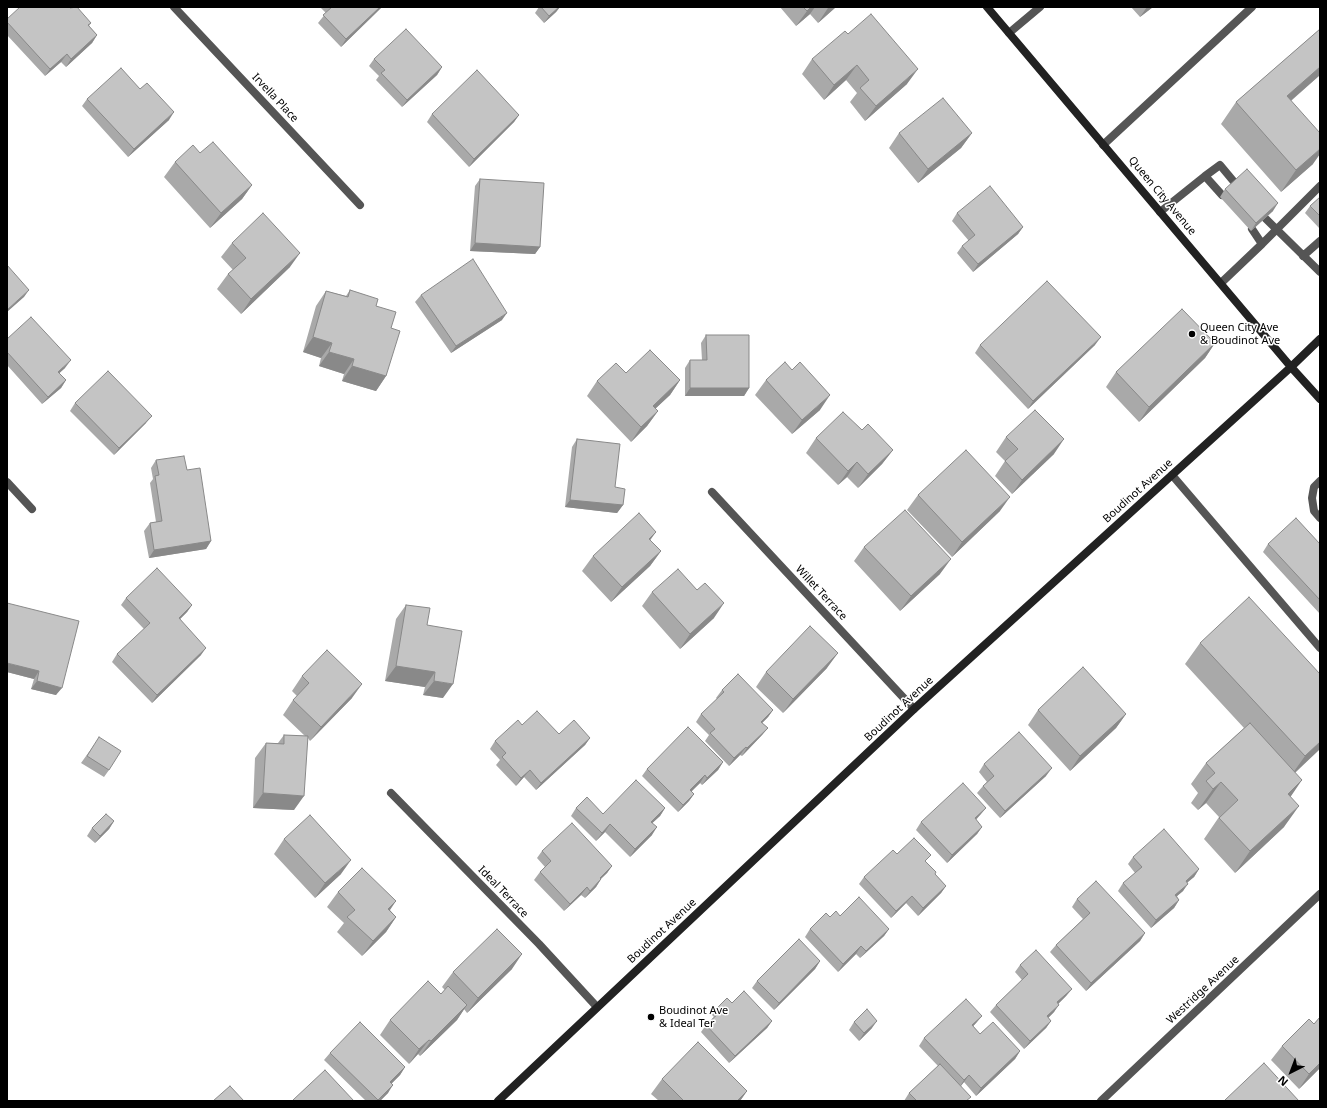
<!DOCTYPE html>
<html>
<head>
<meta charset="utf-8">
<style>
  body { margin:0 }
  #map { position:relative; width:1327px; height:1108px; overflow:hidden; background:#fff; font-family:"Noto Sans",sans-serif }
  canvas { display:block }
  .frame { position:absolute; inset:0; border:8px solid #000; pointer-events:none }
  .north { position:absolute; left:1271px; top:1052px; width:40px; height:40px; -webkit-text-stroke:3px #fff; paint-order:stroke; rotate:222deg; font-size:11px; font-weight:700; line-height:16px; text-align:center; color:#000 }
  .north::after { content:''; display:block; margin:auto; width:14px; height:18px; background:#000; clip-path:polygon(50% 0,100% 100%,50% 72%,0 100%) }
</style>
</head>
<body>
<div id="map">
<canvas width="1327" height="1108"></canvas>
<div class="frame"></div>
<div class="north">N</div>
</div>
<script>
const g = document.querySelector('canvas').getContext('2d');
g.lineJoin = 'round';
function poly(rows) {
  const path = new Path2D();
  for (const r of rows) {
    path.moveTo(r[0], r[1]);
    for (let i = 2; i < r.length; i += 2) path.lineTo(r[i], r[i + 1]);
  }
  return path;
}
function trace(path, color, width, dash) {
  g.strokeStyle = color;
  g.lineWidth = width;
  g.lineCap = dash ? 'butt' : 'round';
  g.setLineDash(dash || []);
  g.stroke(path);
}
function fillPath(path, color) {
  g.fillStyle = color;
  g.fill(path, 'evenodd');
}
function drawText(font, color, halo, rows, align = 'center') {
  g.font = font + ' "Noto Sans",sans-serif';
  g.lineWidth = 3;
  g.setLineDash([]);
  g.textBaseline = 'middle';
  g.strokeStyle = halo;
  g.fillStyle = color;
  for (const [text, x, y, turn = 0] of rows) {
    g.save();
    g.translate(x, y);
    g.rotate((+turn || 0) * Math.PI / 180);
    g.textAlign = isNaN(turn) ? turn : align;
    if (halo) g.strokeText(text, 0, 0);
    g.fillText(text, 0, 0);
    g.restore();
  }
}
trace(poly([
  [1009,33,1040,7],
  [1103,145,1252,7],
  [1205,176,1220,165,1235,183],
  [1160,212,1205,176,1222,195],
  [1265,218,1320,272],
  [1252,229,1262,244,1320,186],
  [1303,256,1320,241],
  [1221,283,1262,244],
  [1172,475,1320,648],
  [1320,481,1314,487,1312,498,1314,511,1320,518]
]), '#555', 8);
trace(poly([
  [174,7,360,205],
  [7,482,32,509],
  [712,492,914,709],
  [391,793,539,944,597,1007],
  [1101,1101,1320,894]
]), '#555', 8);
trace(poly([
  [987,7,1291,367,1320,399],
  [498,1101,914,709,1291,367,1320,339]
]), '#222', 8);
fillPath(poly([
  [320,7,382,7,341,47,318,23,326,13],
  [539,7,560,7,556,12,544,23,535,13],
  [780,7,836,7,818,23,810,14,796,26],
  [1131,7,1153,7,1140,17],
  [47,8,91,23,89,26,97,35,92,43,66,67,61,62,45,76,7,35,7,19],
  [1320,29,1320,75,1291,101,1313,164,1281,192,1221,124,1236,102],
  [848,34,907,84,865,121,850,102,857,93,846,80,824,100,802,74,812,59],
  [374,59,442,67,437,75,402,107,376,80,379,76,369,66],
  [87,99,169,120,128,157,82,106],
  [432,114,519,115,514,122,469,167,427,122],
  [899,133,972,133,961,148,918,183,889,148],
  [175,162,252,185,242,199,210,228,164,177],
  [480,179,540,247,535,254,470,251,475,186],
  [1225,189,1273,211,1251,231,1220,197],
  [1320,197,1320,229,1305,213,1310,206],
  [957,213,1023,227,1018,234,973,272,957,253,962,246,969,241,952,221],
  [232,243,290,267,241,314,217,289,228,274,233,270,221,257],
  [350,290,376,306,391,328,386,376,376,391,342,381,344,374,319,366,321,358,303,352,316,306,326,291,346,296],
  [421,295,502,320,451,353,415,302],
  [706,335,749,388,744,396,685,396,685,368,690,360,702,360,701,343],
  [7,339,65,368,59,373,66,380,61,388,42,404,7,365],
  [1215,343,1205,358,1139,422,1106,387,1116,372],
  [980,345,1095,345,1028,409,975,353],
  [626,373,680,380,670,395,655,409,658,411,647,426,631,442,587,396,597,381],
  [766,380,820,410,792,434,755,395],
  [75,403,146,423,114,455,70,411],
  [862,430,893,450,882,464,858,488,847,477,838,485,806,453,816,438],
  [1006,437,1054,454,1012,494,995,476,1005,461,996,452],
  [577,439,615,487,623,505,617,513,565,507,572,447],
  [156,460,187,470,211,541,206,549,149,558,144,531,150,523,156,522,150,483,153,479,151,468],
  [918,495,1000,511,952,557,907,510],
  [1268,544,1320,544,1320,614,1263,552],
  [864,547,940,574,900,611,854,561],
  [661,551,650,566,611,602,582,571,593,556],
  [652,592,714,618,680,649,642,606],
  [126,598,192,605,187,612,180,619,201,655,152,703,112,662,117,654,144,629,121,605],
  [406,605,427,625,443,698,423,695,425,687,385,681,396,619],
  [79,621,56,695,31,689,34,679,7,672],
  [1200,643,1320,749,1295,773,1284,827,1235,873,1204,839,1219,817,1206,803,1198,810,1191,803,1198,793,1191,784,1206,763,1244,728,1185,664],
  [827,668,783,713,756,687,766,672],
  [302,676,352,698,310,741,308,738,294,810,253,808,255,758,266,743,278,743,284,735,305,736,283,715,293,700,297,696,292,691],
  [722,690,773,710,768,717,762,723,768,728,762,735,742,756,740,755,729,766,705,741,709,735,696,722,701,714,717,699,716,698],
  [1038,710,1126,714,1116,728,1070,771,1028,725],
  [522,725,559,734,590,738,585,745,536,790,524,777,516,786,496,765,500,760,490,749,495,741],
  [94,745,109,770,104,777,81,763],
  [723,762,718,770,702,785,700,783,691,791,694,794,689,801,678,812,642,776,647,769],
  [984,764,1046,776,1000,818,977,793,983,786,987,782,979,772],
  [576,808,603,814,665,808,660,816,652,823,652,835,630,857,605,832,596,841,571,816],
  [986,808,980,815,976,820,982,827,977,834,947,863,916,830,921,822],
  [114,821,109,829,95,843,87,836,92,828],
  [284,839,341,874,315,898,274,854],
  [542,851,612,866,607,873,601,879,596,887,585,898,581,895,564,911,534,880,540,872,545,867,537,858],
  [897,854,926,862,935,874,946,886,941,893,918,916,906,903,891,918,859,884,864,877],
  [1133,857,1199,869,1194,877,1187,882,1183,891,1177,896,1179,900,1174,908,1151,928,1118,891,1123,883,1135,873,1128,864],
  [338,892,390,910,396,917,386,932,362,956,337,932,344,923,327,907],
  [1077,899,1145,933,1140,941,1086,991,1050,952,1056,945,1083,919,1072,907],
  [840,916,889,929,884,936,860,958,856,954,838,972,805,937,810,929,830,917],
  [820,961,815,969,774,1010,752,988,757,981],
  [1020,965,1072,989,1066,996,1058,1004,1054,1012,1048,1018,1051,1021,1046,1028,1024,1049,990,1012,996,1005,1022,980,1015,972],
  [512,969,467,1013,464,1009,457,1020,420,1056,418,1054,409,1064,380,1035,390,1020,441,994,445,990,442,987,453,972],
  [732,1003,772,1021,767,1028,729,1063,701,1032,706,1025,714,1017,712,1015,717,1008],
  [982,1016,976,1023,973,1026,980,1034,1020,1051,1015,1059,976,1096,964,1082,961,1086,968,1101,904,1101,909,1093,938,1066,919,1046,924,1038],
  [1320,1017,1320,1068,1299,1089,1271,1060,1282,1046,1314,1024],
  [854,1022,872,1028,859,1041,849,1030],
  [330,1053,405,1067,400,1075,391,1084,388,1093,380,1101,366,1101,324,1060],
  [662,1079,747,1091,740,1101,659,1101,651,1094]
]), '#a9a9a9');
fillPath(poly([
  [380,7,382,7,341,47,346,39],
  [559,7,560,7,556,12,544,23,549,16],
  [811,7,815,7,810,14,796,26,807,11],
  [829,7,836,7,818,23,828,8],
  [1147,7,1153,7,1140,17],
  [97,35,92,43,66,67,71,59],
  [67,54,61,62,45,76,50,69],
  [857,65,846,80,824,100,834,85],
  [442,67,437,75,402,107,407,100],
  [1320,67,1320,75,1272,117,1287,96],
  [918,69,907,84,865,121,876,106],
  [174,112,169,120,128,157,134,149],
  [519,115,514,122,469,167,474,159],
  [972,133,961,148,918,183,928,169],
  [1320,149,1320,154,1313,164,1281,192,1296,170],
  [252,185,242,199,210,228,221,213],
  [1278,203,1273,211,1251,231,1256,223],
  [1023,227,1018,234,973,272,978,264],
  [475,243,540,247,535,254,470,251],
  [300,253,290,267,241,314,251,299],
  [29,290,24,297,7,312,7,310],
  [507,313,502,320,451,353,456,346],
  [313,337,332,343,321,358,303,352],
  [1101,337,1095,345,1028,409,1033,401],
  [1215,343,1205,358,1139,422,1149,407],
  [329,352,354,359,344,374,319,366],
  [71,360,65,368,53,379,58,372],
  [352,366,386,376,376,391,342,381],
  [66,380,61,388,42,404,48,397],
  [680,380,670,395,642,421,653,406],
  [690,388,749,388,744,396,685,396],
  [830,395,820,410,792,434,802,420],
  [658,411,647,426,631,442,641,427],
  [152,416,146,423,114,455,119,448],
  [1064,439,1054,454,1012,494,1022,480],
  [893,450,882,464,858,488,868,474],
  [857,462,847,477,838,485,848,471],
  [1010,497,1000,511,952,557,962,542],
  [570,500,623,505,617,513,565,507],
  [656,532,646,546,649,539],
  [211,541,206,549,149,558,154,550],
  [661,551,650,566,611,602,622,587],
  [951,559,940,574,900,611,911,596],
  [724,603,714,618,680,649,690,634],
  [192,605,187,612,173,626,179,618],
  [206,648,201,655,152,703,157,695],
  [838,653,827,668,783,713,793,699],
  [7,663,39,671,34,679,7,672],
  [396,666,435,672,425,687,385,681],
  [37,681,62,688,56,695,31,689],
  [434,681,453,684,443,698,423,695],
  [362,684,352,698,310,741,321,727],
  [773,710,768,717,756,729,761,722],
  [1126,714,1116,728,1070,771,1080,756],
  [768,728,762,735,742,756,747,748],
  [590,738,585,745,536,790,541,783],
  [1320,742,1320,749,1290,777,1305,756],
  [746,747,740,755,729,766,734,758],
  [723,762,718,770,702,785,707,778],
  [1052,768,1046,776,1000,818,1005,811],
  [530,770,524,777,516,786,521,778],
  [705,775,700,783,685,798,690,790],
  [1302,780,1287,802,1288,794],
  [1221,782,1206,803,1198,810,1213,789],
  [263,793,304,796,294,810,253,808],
  [694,794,689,801,678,812,683,805],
  [1299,806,1284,827,1235,873,1250,851],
  [665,808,660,816,646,829,651,822],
  [986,808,980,815,969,826,975,818],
  [114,821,109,829,95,843,100,836],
  [610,824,605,832,596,841,602,833],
  [657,827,652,835,630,857,635,849],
  [982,827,977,834,947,863,952,855],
  [351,860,341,874,315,898,325,883],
  [612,866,607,873,594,885,600,878],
  [1199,869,1194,877,1181,888,1186,881],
  [601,879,596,887,585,898,590,891],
  [1188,884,1183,891,1170,902,1175,895],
  [946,886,941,893,918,916,923,908],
  [587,887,581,895,564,911,570,904],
  [912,896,906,903,891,918,896,911],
  [1179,900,1174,908,1151,928,1156,920],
  [396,901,386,916,388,909],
  [396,917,386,932,362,956,373,941],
  [889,929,884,936,860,958,866,951],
  [1145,933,1140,941,1086,991,1091,983],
  [861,946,856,954,838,972,843,964],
  [522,954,512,969,467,1013,478,998],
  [820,961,815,969,774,1010,779,1003],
  [1072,989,1066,996,1052,1010,1057,1002],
  [467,1005,457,1020,420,1056,431,1041],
  [1059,1005,1054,1012,1042,1024,1047,1016],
  [982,1016,976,1023,967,1033,972,1025],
  [772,1021,767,1028,729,1063,735,1056],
  [877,1021,872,1028,859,1041,864,1033],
  [1051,1021,1046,1028,1024,1049,1030,1041],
  [429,1040,418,1054,409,1064,419,1049],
  [1020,1051,1015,1059,976,1096,981,1088],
  [1320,1063,1320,1068,1299,1089,1309,1074],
  [405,1067,400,1075,385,1090,390,1082],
  [969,1075,964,1082,959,1088,964,1080],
  [393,1085,388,1093,380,1101,378,1101],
  [747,1091,740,1101,737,1101]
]), '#898989');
const building = poly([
  [20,7,47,7,47,8,48,7,70,7,70,8,77,7,91,23,88,25,97,35,71,59,67,54,50,69,7,22,7,19,20,7],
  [332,7,380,7,346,39,323,15,332,7],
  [541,7,559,7,549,16,541,7],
  [803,7,811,7,807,11,803,7],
  [871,14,918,69,876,106,860,88,869,80,857,65,834,85,812,59,845,31,848,34,871,14],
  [406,29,442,67,407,100,381,73,385,70,374,59,406,29],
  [1320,29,1320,67,1287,96,1320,133,1320,149,1296,170,1236,102,1320,29],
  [121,68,140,89,147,83,174,112,134,149,87,99,121,68],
  [477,70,519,115,474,159,432,114,477,70],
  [943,98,972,133,928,169,899,133,943,98],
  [213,142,252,185,221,213,175,162,193,145,200,153,213,142],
  [1247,169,1278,203,1256,223,1225,189,1247,169],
  [480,179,544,183,540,247,475,243,480,179],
  [990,186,1023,227,978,264,962,246,975,235,957,213,990,186],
  [1320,197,1320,216,1310,206,1320,197],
  [263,213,300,253,251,299,228,274,246,258,232,243,263,213],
  [473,259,507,313,456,346,421,295,473,259],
  [7,265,29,290,7,310,7,265],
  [1047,281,1101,337,1033,401,980,345,1047,281],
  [350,290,378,299,376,306,396,312,391,328,400,331,386,376,352,366,354,359,329,352,332,343,313,337,326,291,348,297,350,290],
  [1182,309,1215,343,1149,407,1116,372,1182,309],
  [31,317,71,360,58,372,66,380,48,397,7,352,7,339,31,317],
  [706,335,749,335,749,388,690,388,690,360,707,360,706,335],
  [650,350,680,380,653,406,658,411,641,427,597,381,616,363,626,373,650,350],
  [785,362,792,370,800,362,830,395,802,420,766,380,785,362],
  [108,371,152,416,119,448,75,403,108,371],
  [1035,410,1064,439,1022,480,1005,461,1018,449,1006,437,1035,410],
  [843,412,862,430,868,424,893,450,868,474,857,462,848,471,816,438,843,412],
  [577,439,620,444,615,487,625,489,623,505,570,500,577,439],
  [966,450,1010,497,962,542,918,495,966,450],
  [184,456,187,470,200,468,211,541,154,550,150,523,162,521,155,476,159,475,156,460,184,456],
  [905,510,951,559,911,596,864,547,905,510],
  [639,513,656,532,649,539,661,551,622,587,593,556,639,513],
  [1296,518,1320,544,1320,600,1268,544,1296,518],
  [157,568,192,605,179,618,206,648,157,695,117,654,150,623,126,598,157,568],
  [678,569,697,590,705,583,724,603,690,634,652,592,678,569],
  [1249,597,1320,674,1320,742,1305,756,1200,643,1249,597],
  [7,603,79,621,62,688,37,681,39,671,7,663,7,603],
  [406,605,430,608,427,625,462,631,453,684,434,681,435,672,396,666,406,605],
  [810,626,838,653,793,699,766,672,810,626],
  [327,650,362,684,321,727,293,700,309,683,302,676,327,650],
  [1083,667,1126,714,1080,756,1038,710,1083,667],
  [738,674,773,710,761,722,768,728,747,748,746,747,734,758,710,733,715,729,701,714,724,692,722,690,738,674],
  [537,711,559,734,574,720,590,738,541,783,530,770,521,778,502,757,506,753,495,741,518,720,522,725,537,711],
  [1250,723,1302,780,1288,794,1299,806,1250,851,1219,818,1238,800,1221,782,1213,789,1206,781,1215,773,1206,763,1250,723],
  [688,727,723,762,707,778,705,775,690,790,694,794,683,805,647,769,688,727],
  [1019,732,1052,768,1005,811,983,786,994,776,984,764,1019,732],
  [284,735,308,736,304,796,263,793,266,743,284,744,284,735],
  [99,737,121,751,109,770,87,756,99,737],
  [636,780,665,808,651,822,657,827,635,849,610,824,602,833,576,808,587,797,603,814,636,780],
  [963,783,986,808,975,818,982,827,952,855,921,822,963,783],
  [106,814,114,821,100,836,92,828,106,814],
  [310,815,351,860,325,883,284,839,310,815],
  [572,823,612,866,600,878,601,879,590,891,587,887,570,904,540,872,551,861,542,851,572,823],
  [1164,829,1199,869,1186,881,1188,884,1175,895,1179,900,1156,920,1123,883,1142,867,1133,857,1164,829],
  [914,838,931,855,925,861,936,872,935,874,946,886,923,908,912,896,896,911,864,877,893,850,897,854,914,838],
  [362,868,396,901,388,909,396,917,373,941,347,917,355,910,338,892,362,868],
  [1096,881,1145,933,1091,983,1056,945,1090,913,1077,899,1096,881],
  [859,897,889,929,866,951,861,946,843,964,810,929,826,913,830,917,836,911,840,916,859,897],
  [497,929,522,954,478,998,453,972,497,929],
  [799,939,820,961,779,1003,757,981,799,939],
  [1036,950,1072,989,1057,1002,1059,1005,1047,1016,1051,1021,1030,1041,996,1005,1028,974,1020,965,1036,950],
  [428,981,441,994,448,986,467,1005,431,1041,429,1040,419,1049,390,1020,428,981],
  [744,991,772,1021,735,1056,706,1025,721,1011,717,1008,727,998,732,1003,744,991],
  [966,999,982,1016,972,1025,980,1034,993,1022,1020,1051,981,1088,969,1075,964,1080,924,1038,966,999],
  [867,1009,877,1021,864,1033,854,1022,867,1009],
  [1320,1017,1320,1063,1309,1074,1282,1046,1309,1019,1314,1024,1320,1017],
  [360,1022,405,1067,390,1082,393,1085,378,1100,330,1053,360,1022],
  [698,1042,747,1091,737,1101,684,1101,662,1079,698,1042],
  [1264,1063,1299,1101,1226,1101,1225,1100,1264,1063],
  [940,1064,971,1097,966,1101,917,1101,909,1093,940,1064],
  [325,1070,354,1101,295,1101,293,1100,325,1070],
  [230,1086,244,1101,213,1101,230,1086]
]);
fillPath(building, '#c4c4c4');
trace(building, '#898989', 1);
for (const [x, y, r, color] of [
  [1192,334,4,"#000"],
  [651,1017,4,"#000"]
]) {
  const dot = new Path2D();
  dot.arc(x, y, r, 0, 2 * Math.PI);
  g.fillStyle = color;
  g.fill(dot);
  trace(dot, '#fff', 1.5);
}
drawText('11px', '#000', '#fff', [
  ["Irvella Place",275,98,47],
  ["Queen City Avenue",1162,196,50],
  ["Boudinot Avenue",1138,491,-42],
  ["Willet Terrace",821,593,47],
  ["Boudinot Avenue",899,709,-43],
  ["Ideal Terrace",503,892,46],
  ["Boudinot Avenue",662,931,-43],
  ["Westridge Avenue",1203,990,-43]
]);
drawText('11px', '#000', '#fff', [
  ["Queen City Ave",1200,328],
  ["& Boudinot Ave",1200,341],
  ["Boudinot Ave",659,1011],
  ["& Ideal Ter",659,1024]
], 'left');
</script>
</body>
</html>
